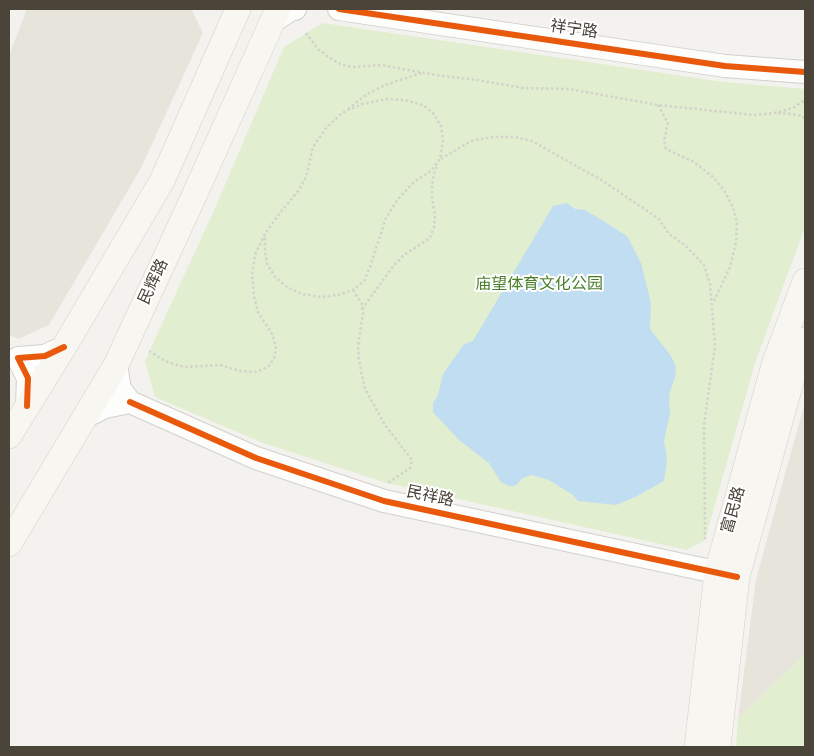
<!DOCTYPE html>
<html>
<head>
<meta charset="utf-8">
<style>
  body { margin:0 }
  #map { position:relative; width:814px; height:756px; overflow:hidden; background:#f4f2ee; font-family:Roboto,sans-serif }
  canvas { display:block }
  .frame { position:absolute; inset:0; border:10px solid #4b4439; pointer-events:none }
</style>
</head>
<body>
<div id="map">
<canvas width="814" height="756"></canvas>
<div class="frame"></div>
</div>
<script>
const g = document.querySelector('canvas').getContext('2d');
g.lineJoin = 'round';
function fillPath(path, color) {
  g.fillStyle = color;
  g.fill(path, 'evenodd');
}
function poly(rows) {
  const path = new Path2D();
  for (const r of rows) {
    path.moveTo(r[0], r[1]);
    for (let i = 2; i < r.length; i += 2) path.lineTo(r[i], r[i + 1]);
  }
  return path;
}
function trace(path, color, width, dash) {
  g.strokeStyle = color;
  g.lineWidth = width;
  g.lineCap = dash ? 'butt' : 'round';
  g.setLineDash(dash || []);
  g.stroke(path);
}
function drawText(font, color, halo, rows, align = 'center') {
  g.font = font + ' Roboto,"Noto Sans SC",sans-serif';
  g.lineWidth = 4;
  g.setLineDash([]);
  g.textBaseline = 'middle';
  g.strokeStyle = halo;
  g.fillStyle = color;
  for (const [text, x, y, turn = 0] of rows) {
    g.save();
    g.translate(x, y);
    g.rotate((+turn || 0) * Math.PI / 180);
    g.textAlign = isNaN(turn) ? turn : align;
    if (halo) g.strokeText(text, 0, 0);
    g.fillText(text, 0, 0);
    g.restore();
  }
}
fillPath(poly([
  [27,9,191,9,203,33,141,168,49,325,18,339,9,335,9,55],
  [805,402,805,654,738,719,756,579]
]), '#e7e4dc');
fillPath(poly([
  [323,23,724,82,805,89,805,227,755,363,705,540,687,550,387,483,263,443,155,397,145,361,216,206,284,47],
  [805,654,805,747,736,747,738,719]
]), '#e1eecf');
fillPath(poly([
  [567,203,575,209,585,210,605,222,627,236,641,263,651,303,650,329,671,356,676,367,675,378,670,391,669,402,670,413,664,441,667,460,664,481,637,496,616,505,578,501,573,495,549,480,531,475,523,478,515,486,509,486,501,482,489,463,459,440,433,412,433,403,438,395,443,374,464,344,473,341,553,206]
]), '#c0ddf1');
const tertiary = poly([
  [339,9,725,66,805,72],
  [272,22,290,10,295,9],
  [130,402,256,458,384,501,734,576],
  [27,406,28,378,18,358,45,356,64,347],
  [85,417,105,407,130,402,120,389,116,365]
]);
const secondary = poly([
  [9,436,64,347,162,181,238,9],
  [9,544,116,365,193,198,278,9],
  [697,747,717,572,774,365,805,281],
  [718,747,737,577,794,371,805,340]
]);
trace(tertiary, '#d2d0cb', 24);
trace(secondary, '#d3cfc5', 26);
trace(poly([
  [306,33,318,49,327,56,340,64,353,67,381,65,436,75,477,80,523,88,569,89,658,105,753,115,774,113,793,108,805,100],
  [658,105,668,123,664,141,666,149,694,162,713,177,724,190,733,207,737,222,736,242,730,267,713,303],
  [348,109,366,95,385,85,421,73],
  [778,113,791,114,802,116,805,119],
  [441,159,471,141,493,137,515,137,532,141,603,181,659,219,669,234,685,245,704,265,710,284,715,346,704,425,705,539],
  [353,290,362,304,363,314,358,346,359,361,365,389,385,425,412,460,410,468,388,483],
  [362,309,394,265,404,255,430,238,434,227,435,216,432,198,432,187,434,173,438,164],
  [149,351,167,362,184,367,220,365,240,371,256,372,268,367,274,359,276,348,272,334,258,312,254,296,252,274,255,255,265,234,279,214,299,190,306,177,313,147,326,128,342,113,362,104,387,99,404,100,423,105,433,113,441,126,443,141,440,159,431,171,415,181,398,199,386,218,370,267,364,281,353,290,338,295,321,297,302,294,287,287,276,278,267,264,265,251,265,234]
]), '#d3d2cc', 2.5, [2.5, 2.5]);
trace(tertiary, '#fdfdfc', 22);
trace(secondary, '#f7f6f1', 25);
trace(poly([
  [339,9,725,66,805,72],
  [130,402,256,458,384,501,737,577],
  [27,406,28,378,18,358,45,356,64,347]
]), '#e8590c', 6);
drawText('16px', '#4b4439', '#fff', [
  ["祥宁路",574,30,8],
  ["民辉路",154,282,-65],
  ["民祥路",430,497,12],
  ["富民路",734,510,-74]
]);
drawText('16px', '#4a7f2a', '#fff', [
  ["庙望体育文化公园",539,285]
]);
</script>
</body>
</html>
